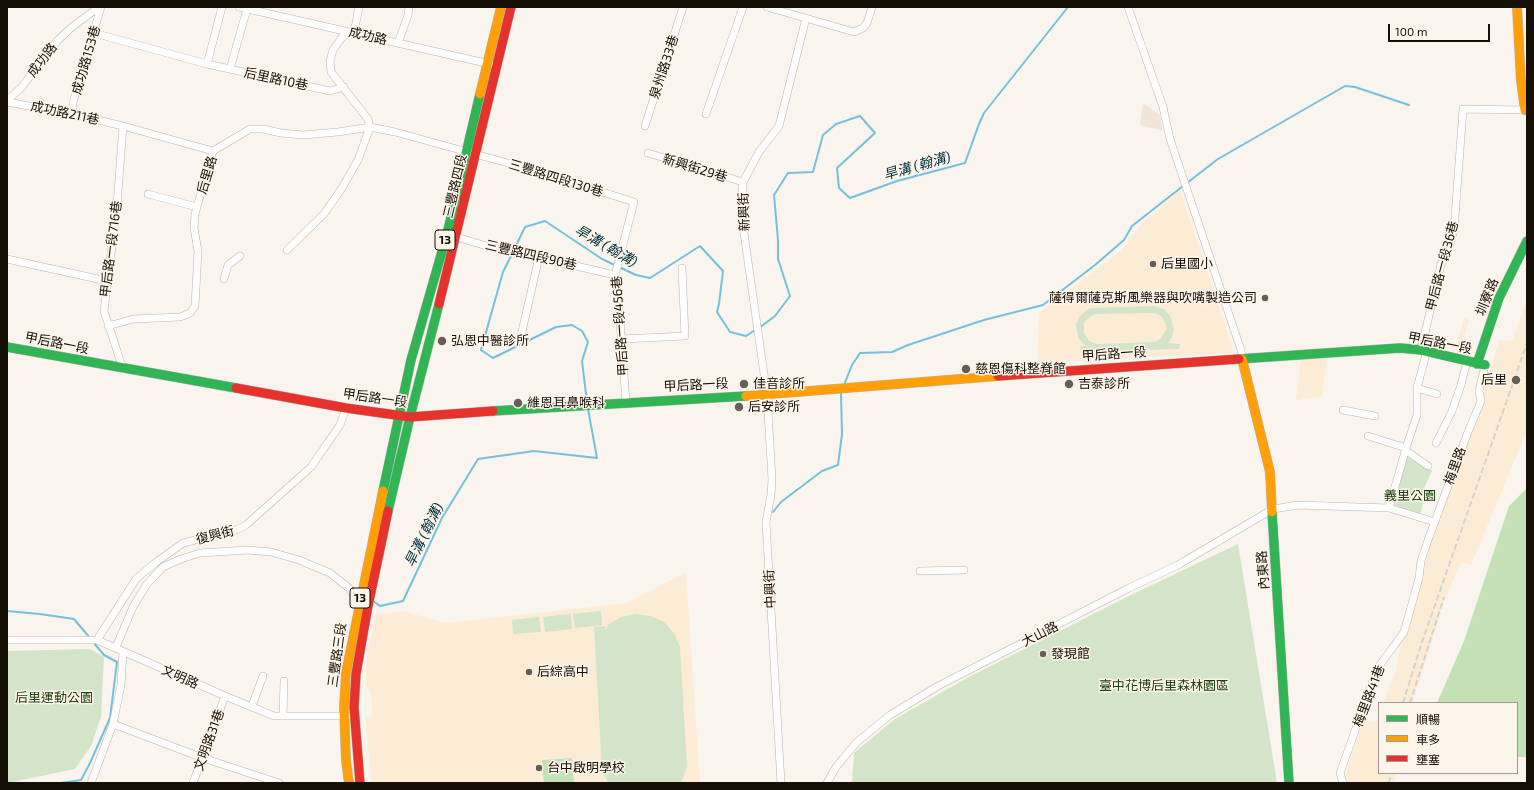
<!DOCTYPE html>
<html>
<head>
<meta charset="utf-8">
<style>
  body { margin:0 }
  #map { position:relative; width:1534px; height:790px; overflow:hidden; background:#f9f4ee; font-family:"Exo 2","Noto Sans TC",sans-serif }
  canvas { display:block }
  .frame { position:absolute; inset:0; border:8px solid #160f06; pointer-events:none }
  .legend { position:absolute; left:1378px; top:702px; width:140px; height:72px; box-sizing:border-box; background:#fdf5ea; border:1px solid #a1998f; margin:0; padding:5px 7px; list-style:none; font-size:12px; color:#160f06 }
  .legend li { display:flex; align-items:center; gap:8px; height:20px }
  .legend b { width:20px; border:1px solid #a1998f }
  .scale { position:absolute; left:1388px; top:24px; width:102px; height:18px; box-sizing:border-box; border:2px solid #160f06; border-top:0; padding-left:5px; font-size:12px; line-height:14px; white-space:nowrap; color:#160f06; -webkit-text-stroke:3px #fdf5ea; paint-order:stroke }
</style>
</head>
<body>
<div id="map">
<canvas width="1534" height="790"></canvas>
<div class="frame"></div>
<ul class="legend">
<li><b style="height:5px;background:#30b455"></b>順暢</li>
<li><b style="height:5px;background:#ff9f0a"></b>車多</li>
<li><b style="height:5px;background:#e5322d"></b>壅塞</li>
</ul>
<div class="scale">100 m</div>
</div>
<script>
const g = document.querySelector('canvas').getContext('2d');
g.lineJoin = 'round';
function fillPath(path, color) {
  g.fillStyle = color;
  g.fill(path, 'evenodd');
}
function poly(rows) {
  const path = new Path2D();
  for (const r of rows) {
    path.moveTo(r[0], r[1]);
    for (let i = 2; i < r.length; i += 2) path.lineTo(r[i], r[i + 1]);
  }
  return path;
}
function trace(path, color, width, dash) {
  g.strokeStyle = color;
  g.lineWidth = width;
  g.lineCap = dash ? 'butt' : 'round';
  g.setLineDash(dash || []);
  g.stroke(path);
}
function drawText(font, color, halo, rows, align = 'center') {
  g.font = font + ' "Exo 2","Noto Sans TC",sans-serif';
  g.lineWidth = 3;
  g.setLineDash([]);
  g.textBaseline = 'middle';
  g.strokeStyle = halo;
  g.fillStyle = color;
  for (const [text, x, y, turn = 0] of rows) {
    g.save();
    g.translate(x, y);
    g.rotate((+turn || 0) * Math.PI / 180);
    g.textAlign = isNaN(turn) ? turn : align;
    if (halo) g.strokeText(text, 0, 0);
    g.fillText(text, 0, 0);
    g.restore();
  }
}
fillPath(poly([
  [1180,190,1234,353,1037,363,1039,313,1122,250,1139,227],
  [1527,300,1527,431,1471,565,1461,562,1447,594,1412,703,1383,703,1396,671,1400,648,1408,631,1416,594,1433,537,1483,395,1499,340,1512,341],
  [1464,318,1469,320,1459,353,1455,352],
  [1327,358,1322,397,1296,400,1301,359],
  [686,572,700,783,372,783,365,717,372,716,372,701,369,690,365,686,367,658,376,613,386,614,403,611,445,623,627,603],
  [1379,715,1379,773,1395,773,1394,783,1344,783,1343,781,1364,720,1376,722]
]), '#fcecd6');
fillPath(poly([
  [1143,103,1160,115,1163,131,1140,125]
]), '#f1e5d9');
fillPath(poly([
  [1155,306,1164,309,1170,316,1174,329,1172,337,1168,343,1180,344,1179,349,1081,352,1080,346,1086,346,1078,338,1076,324,1080,316,1087,310,1091,308],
  [1153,313,1158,314,1163,318,1167,328,1161,338,1156,342,1096,344,1089,341,1084,333,1084,323,1086,320,1094,314],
  [1407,457,1432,471,1423,490,1426,492,1420,515,1393,505],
  [1238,544,1277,783,852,783,854,753,895,719,969,677,1131,595],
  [601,611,602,625,575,628,573,614],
  [571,614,572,629,545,632,543,617],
  [635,614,650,616,664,622,674,633,680,647,687,766,683,778,680,783,608,783,602,770,594,627,605,626,606,629,608,625,621,617],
  [539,617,541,632,513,634,512,620],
  [90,649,104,657,101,717,91,746,75,769,7,783,7,651]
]), '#d3e4c8');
fillPath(poly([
  [1527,488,1527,757,1517,757,1517,703,1437,703,1464,641,1509,506],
  [572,758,574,783,544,783,542,760]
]), '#c4e0b5');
trace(poly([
  [1187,183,1218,159,1345,86,1355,87,1409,105],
  [514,250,525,227,545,221,602,259,636,275,650,278,700,246,723,271,719,304,717,312,730,332,746,336,755,330],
  [512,254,503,272,481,350,493,358,556,327,572,325,582,331,588,342,582,361,587,402],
  [759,328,775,316,790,296,778,259,778,240,774,195,788,173,813,172,823,135,836,124,860,116,875,133,837,168,839,188,850,198,897,181,965,163,979,124,984,113,1068,7],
  [844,385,852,365,860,353,892,352,908,345,984,320,1043,305,1095,265,1124,240,1132,226,1183,186],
  [773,512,781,502,822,471,838,465,842,434,841,393],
  [373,601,380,606,403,601,442,518,478,459,534,451,597,458,588,409],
  [7,611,40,614,74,619,90,638],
  [61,783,81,780,90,763,110,718,117,662,104,655,93,642]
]), '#75c0da', 2);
const street = poly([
  [239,7,490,64],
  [767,7,854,32,863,28,867,23,872,7],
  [1128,7,1163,107,1170,139,1241,350,1242,359],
  [94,33,207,64,330,91,344,87],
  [398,43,408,15,409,7],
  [207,64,222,7],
  [230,69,247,9],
  [7,100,21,88,57,41,72,27,99,7],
  [7,102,73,114,123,126,213,151],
  [73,114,73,103,101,7],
  [706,114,743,7],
  [123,126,117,205,104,311,123,369],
  [645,126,683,7],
  [648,153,743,182],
  [148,194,197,207],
  [453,236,500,250,524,254,615,275],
  [287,250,324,214,342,188,358,160,370,127,368,119,331,72,330,61,333,50,343,36,354,33,359,7],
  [7,259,107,281],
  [224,279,228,265,240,256],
  [108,326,133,319,180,317,190,313,195,306,198,251,194,228,195,214,213,151,250,129,263,129,281,133,303,135,338,132,370,127,395,132,533,170,634,202,615,275,619,307,626,402],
  [521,336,539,257],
  [622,339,685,336,682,268],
  [1421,350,1441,264,1448,251,1454,230,1463,109,1525,110],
  [1417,388,1437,394],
  [1343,410,1375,416],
  [1368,436,1406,448],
  [1436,443,1452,411,1461,385,1467,361],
  [1405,450,1428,466],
  [1389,508,1435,522],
  [920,571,964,570],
  [7,640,97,640,225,696,274,716,347,716],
  [97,640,136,579,155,563,183,543,236,530,246,525,311,467,340,425,346,408],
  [116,647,133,607,147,584,163,567,181,559,200,553,248,550,271,552,299,560,330,573,349,588,360,605],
  [252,706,263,676],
  [283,716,284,681],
  [113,724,203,758,279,783],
  [91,783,113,724,121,685,123,652],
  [193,783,225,696],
  [781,783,766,522,771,495,772,479,767,395,741,212,743,182,759,152,779,126,806,18],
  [827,783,836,767,857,742,890,715,938,686,1129,588,1178,565,1273,509,1298,505,1389,508,1406,448,1417,415,1417,388,1425,358,1426,351],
  [1343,783,1340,773,1377,669,1404,632,1408,618,1419,578,1421,561,1428,540,1468,432,1481,401,1479,391,1485,365]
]);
const fast = poly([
  [7,347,236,388],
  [1239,359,1400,348,1421,350,1485,365],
  [1477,364,1499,298,1527,241],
  [493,411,746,396],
  [383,491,411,360,447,234,480,94],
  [388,511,410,417,439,304],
  [1272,512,1289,783]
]);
const slow = poly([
  [1517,7,1521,81,1525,110,1527,110],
  [480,94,501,7],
  [1242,359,1270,472,1272,512],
  [746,396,998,376],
  [349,783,346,761,344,707,346,673,383,491]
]);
const jam = poly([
  [439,304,511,7],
  [998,376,1239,359],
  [236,388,346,408,410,417,493,411],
  [360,783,354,707,356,674,368,606,388,511]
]);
trace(street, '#bab4ad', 8);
trace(fast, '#bab4ad', 10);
trace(slow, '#bab4ad', 10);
trace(jam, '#bab4ad', 10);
trace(street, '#fefdfc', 7);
trace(fast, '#30b455', 9);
trace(slow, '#ff9f0a', 9);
trace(jam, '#e5322d', 9);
trace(poly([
  [1403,703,1421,645,1527,343],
  [1410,703,1444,597],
  [1389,783,1391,773]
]), '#d4d2cf', 2, [6, 3]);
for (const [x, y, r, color] of [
  [1153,264,4,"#655f57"],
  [1265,298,4,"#655f57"],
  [442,341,5,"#655f57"],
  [966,369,5,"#655f57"],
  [1516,380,5,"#655f57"],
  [744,384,5,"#655f57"],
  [1069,384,5,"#655f57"],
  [518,403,5,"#655f57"],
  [739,407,5,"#655f57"],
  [1043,654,4,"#655f57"],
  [529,672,4,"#655f57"],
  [539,768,4,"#655f57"]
]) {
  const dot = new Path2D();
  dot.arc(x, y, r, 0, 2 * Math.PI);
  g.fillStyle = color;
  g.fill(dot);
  trace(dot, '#fdf5ea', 1.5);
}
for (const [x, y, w] of [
  [445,240,20],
  [360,598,20]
]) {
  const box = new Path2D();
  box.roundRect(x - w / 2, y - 10, w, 20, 3);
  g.fillStyle = '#fdf5ea';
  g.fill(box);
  trace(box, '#160f06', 1);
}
drawText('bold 12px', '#160f06', null, [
  ["13",445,240],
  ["13",360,598]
]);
drawText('13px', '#160f06', '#fdf5ea', [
  ["成功路",368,36,13],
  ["成功路",42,60,-52],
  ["成功路153巷",86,60,-74],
  ["泉州路33巷",664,67,-72],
  ["后里路10巷",276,79,12],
  ["成功路211巷",65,113,12],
  ["新興街29巷",695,168,17],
  ["后里路",207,175,-73],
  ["三豐路四段130巷",556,178,17],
  ["三豐路四段",455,186,-77],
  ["新興街",744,212,-92],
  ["甲后路一段716巷",111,249,-83],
  ["三豐路四段90巷",531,255,13],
  ["甲后路一段36巷",1442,266,-75],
  ["圳寮路",1487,297,-68],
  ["甲后路一段456巷",620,326,-94],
  ["甲后路一段",57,343,11],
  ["甲后路一段",1440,343,11],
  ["甲后路一段",1114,354,-4],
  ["甲后路一段",696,385,-3],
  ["甲后路一段",375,398,8],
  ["梅里路",1455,466,-70],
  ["復興街",215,535,-14],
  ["內東路",1263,570,-94],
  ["中興街",770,589,-93],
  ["大山路",1040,634,-27],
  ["三豐路三段",337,655,-82],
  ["文明路",180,677,24],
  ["梅里路41巷",1369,696,-69],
  ["文明路31巷",209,740,-70]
]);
drawText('13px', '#160f06', '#fdf5ea', [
  ["后里國小",1161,264],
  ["薩得爾薩克斯風樂器與吹嘴製造公司",1257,298,"right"],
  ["弘恩中醫診所",451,341],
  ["慈恩傷科整脊館",975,369],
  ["后里",1507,380,"right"],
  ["佳音診所",753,384],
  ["吉泰診所",1078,384],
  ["維恩耳鼻喉科",527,403],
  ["后安診所",748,407],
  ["發現館",1051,654],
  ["后綜高中",537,672],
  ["台中啟明學校",547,768]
], 'left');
drawText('13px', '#1e4110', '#fdf5ea', [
  ["義里公園",1410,496],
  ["臺中花博后里森林園區",1164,686],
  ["后里運動公園",54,698]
]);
drawText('italic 14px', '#003041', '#fdf5ea', [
  ["旱溝 (翰溝)",917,166,-16],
  ["旱溝 (翰溝)",606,246,30],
  ["旱溝 (翰溝)",424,535,-64]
]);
</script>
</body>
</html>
